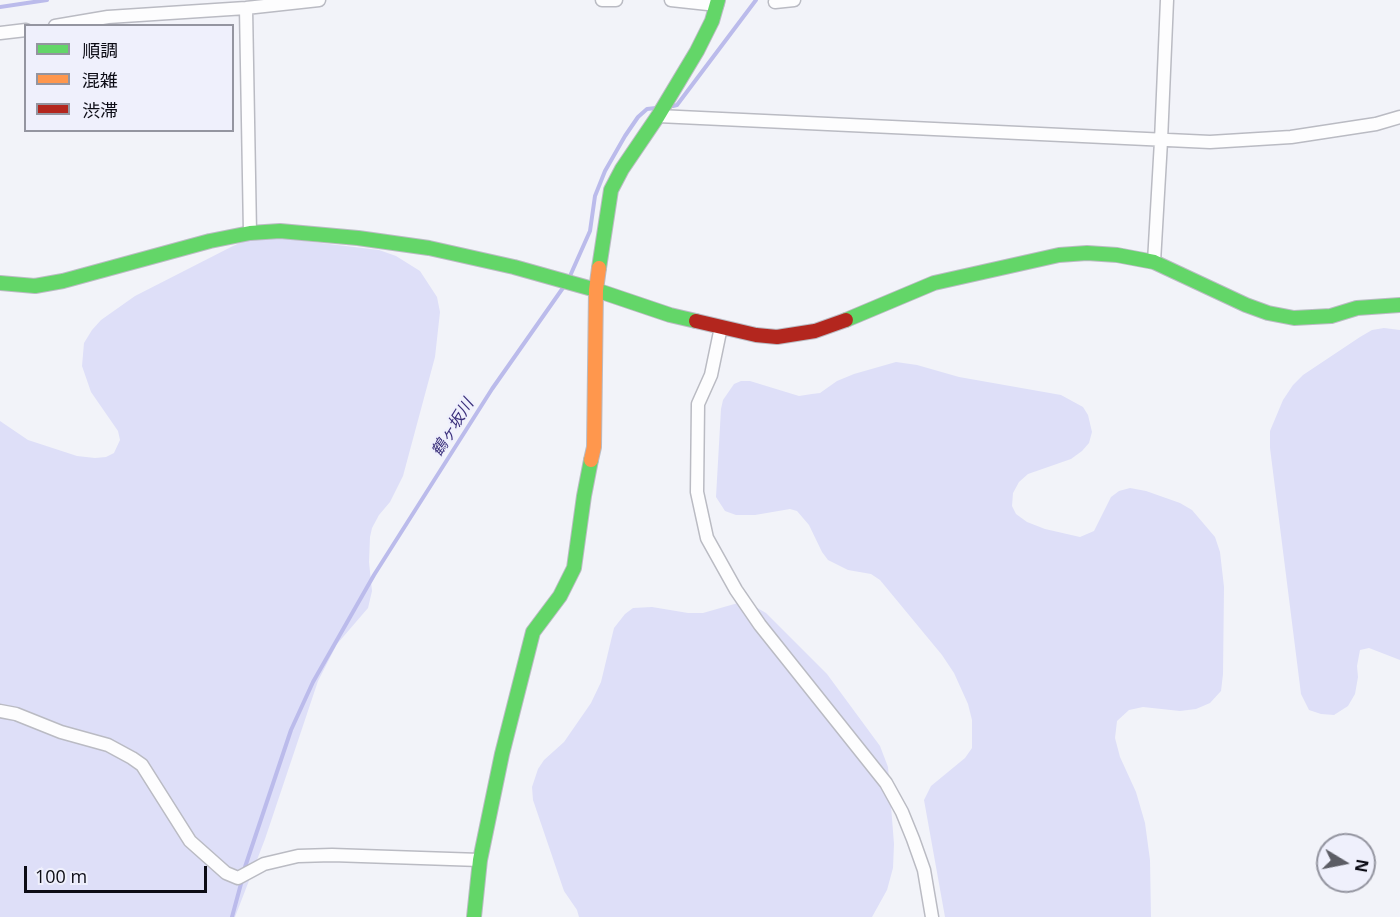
<!DOCTYPE html>
<html>
<head>
<meta charset="utf-8">
<style>
  body { margin:0 }
  #map { position:relative; width:1400px; height:917px; overflow:hidden; background:#f2f3f9; font-family:"Open Sans","Noto Sans JP",sans-serif }
  canvas { display:block }
  .legend { position:absolute; left:24px; top:24px; width:210px; height:108px; box-sizing:border-box; background:#eff0fc; border:2px solid #9495a0; margin:0; padding:8px 10px; list-style:none; font-size:18px; color:#0c0c15 }
  .legend li { display:flex; align-items:center; gap:12px; height:30px }
  .legend b { width:30px; border:2px solid #9495a0 }
  .north { position:absolute; left:1316px; top:833px; width:60px; height:60px; box-sizing:border-box; background:#eff0fc; border:2px solid #9495a0; border-radius:50%; rotate:100deg; font-size:16px; font-weight:700; line-height:24px; text-align:center; color:#0c0c15 }
  .north::after { content:''; display:block; margin:auto; width:21px; height:27px; background:#5c5d65; clip-path:polygon(50% 0,100% 100%,50% 72%,0 100%) }
  .scale { position:absolute; left:24px; top:866px; width:183px; height:27px; box-sizing:border-box; border:3px solid #0c0c15; border-top:0; padding-left:8px; font-size:18px; line-height:21px; white-space:nowrap; color:#0c0c15; -webkit-text-stroke:4px #eff0fc; paint-order:stroke }
</style>
</head>
<body>
<div id="map">
<canvas width="1400" height="917"></canvas>
<ul class="legend">
<li><b style="height:8px;background:#63d668"></b>順調</li>
<li><b style="height:8px;background:#ff974d"></b>混雑</li>
<li><b style="height:8px;background:#b3261e"></b>渋滞</li>
</ul>
<div class="north">N</div>
<div class="scale">100 m</div>
</div>
<script>
const g = document.querySelector('canvas').getContext('2d');
g.lineJoin = 'round';
function fillPath(path, color) {
  g.fillStyle = color;
  g.fill(path, 'evenodd');
}
function poly(rows) {
  const path = new Path2D();
  for (const r of rows) {
    path.moveTo(r[0], r[1]);
    for (let i = 2; i < r.length; i += 2) path.lineTo(r[i], r[i + 1]);
  }
  return path;
}
function trace(path, color, width, dash) {
  g.strokeStyle = color;
  g.lineWidth = width;
  g.lineCap = dash ? 'butt' : 'round';
  g.setLineDash(dash || []);
  g.stroke(path);
}
function drawText(font, color, halo, rows, align = 'center') {
  g.font = font + ' "Open Sans","Noto Sans JP",sans-serif';
  g.lineWidth = 4.5;
  g.setLineDash([]);
  g.textBaseline = 'middle';
  g.strokeStyle = halo;
  g.fillStyle = color;
  for (const [text, x, y, turn = 0] of rows) {
    g.save();
    g.translate(x, y);
    g.rotate((+turn || 0) * Math.PI / 180);
    g.textAlign = isNaN(turn) ? turn : align;
    if (halo) g.strokeText(text, 0, 0);
    g.fillText(text, 0, 0);
    g.restore();
  }
}
fillPath(poly([
  [271,237,379,250,396,256,420,271,437,297,440,312,435,357,403,476,390,502,379,515,372,528,370,537,369,562,372,591,368,608,337,644,318,681,265,839,235,917,0,917,0,421,28,440,77,456,95,458,106,457,114,453,120,440,118,431,91,392,82,366,84,343,92,330,101,320,135,296,231,247,244,241],
  [1384,328,1400,330,1400,660,1369,648,1360,650,1357,666,1358,677,1355,694,1348,706,1334,715,1321,714,1309,710,1301,694,1270,448,1270,431,1283,400,1293,385,1303,375,1360,337,1372,330],
  [896,362,917,365,959,377,1061,395,1083,407,1088,415,1092,432,1089,443,1082,451,1071,459,1028,474,1019,482,1013,493,1012,506,1016,514,1027,522,1045,529,1080,537,1094,531,1111,497,1119,491,1130,488,1146,491,1180,503,1192,510,1215,537,1220,552,1224,587,1223,674,1221,691,1210,703,1196,709,1180,711,1143,707,1129,710,1117,721,1115,738,1120,757,1136,792,1145,823,1150,860,1151,917,945,917,924,800,931,786,965,758,972,748,972,720,968,704,954,673,942,655,880,580,871,574,848,570,828,560,822,552,809,525,797,511,790,509,755,515,736,515,725,511,716,497,721,409,723,400,734,384,741,381,750,381,799,396,812,394,820,393,837,381,854,374],
  [738,603,754,606,766,613,827,674,880,746,888,767,894,844,893,868,887,890,872,917,579,917,577,910,564,891,533,800,532,787,538,769,544,760,564,742,591,703,601,682,614,628,625,614,633,608,652,607,688,613,703,613]
]), '#dedff8');
trace(poly([
  [0,7,47,0],
  [673,106,677,105,756,0],
  [570,276,590,231,595,196,605,171,625,136,638,117,647,109,656,108],
  [244,870,291,730,313,682,374,575,492,389,565,285],
  [232,917,242,880]
]), '#bbbbeb', 4);
const street = poly([
  [602,0,616,0],
  [671,0,717,5],
  [775,2,794,0],
  [246,8,250,233],
  [55,26,108,17,246,8,319,0],
  [0,33,26,30],
  [658,116,1210,142,1291,137,1376,124,1400,117],
  [1154,262,1161,141,1167,0],
  [721,327,711,375,698,404,697,492,707,538,736,590,760,625,886,783,902,812,913,839,924,870,932,917],
  [0,711,16,714,61,732,108,745,132,758,142,765,190,841,226,873,238,878,264,864,298,856,332,855,480,860]
]);
const fast = poly([
  [599,268,611,190,622,169,658,116,697,51,712,21,718,0],
  [0,283,35,286,63,281,210,241,250,233,280,231,358,238,429,248,514,267,596,290,670,315,696,321],
  [846,320,934,283,1059,255,1087,253,1117,255,1154,262,1246,305,1268,313,1294,318,1331,316,1357,308,1400,305],
  [474,917,480,860,502,754,533,632,560,596,574,568,584,496,591,460]
]);
const slow = poly([
  [591,460,594,447,596,290,599,268]
]);
const jam = poly([
  [696,321,756,335,777,337,815,331,846,320]
]);
trace(street, '#babbc3', 15);
trace(fast, '#babbc3', 16);
trace(slow, '#babbc3', 16);
trace(jam, '#babbc3', 16);
trace(street, '#fdfdfe', 12);
trace(fast, '#63d668', 14);
trace(slow, '#ff974d', 14);
trace(jam, '#b3261e', 14);
drawText('italic 16px', '#3b307c', '#eff0fc', [
  ["鶴ヶ坂川",453,428,-58]
]);
</script>
</body>
</html>
